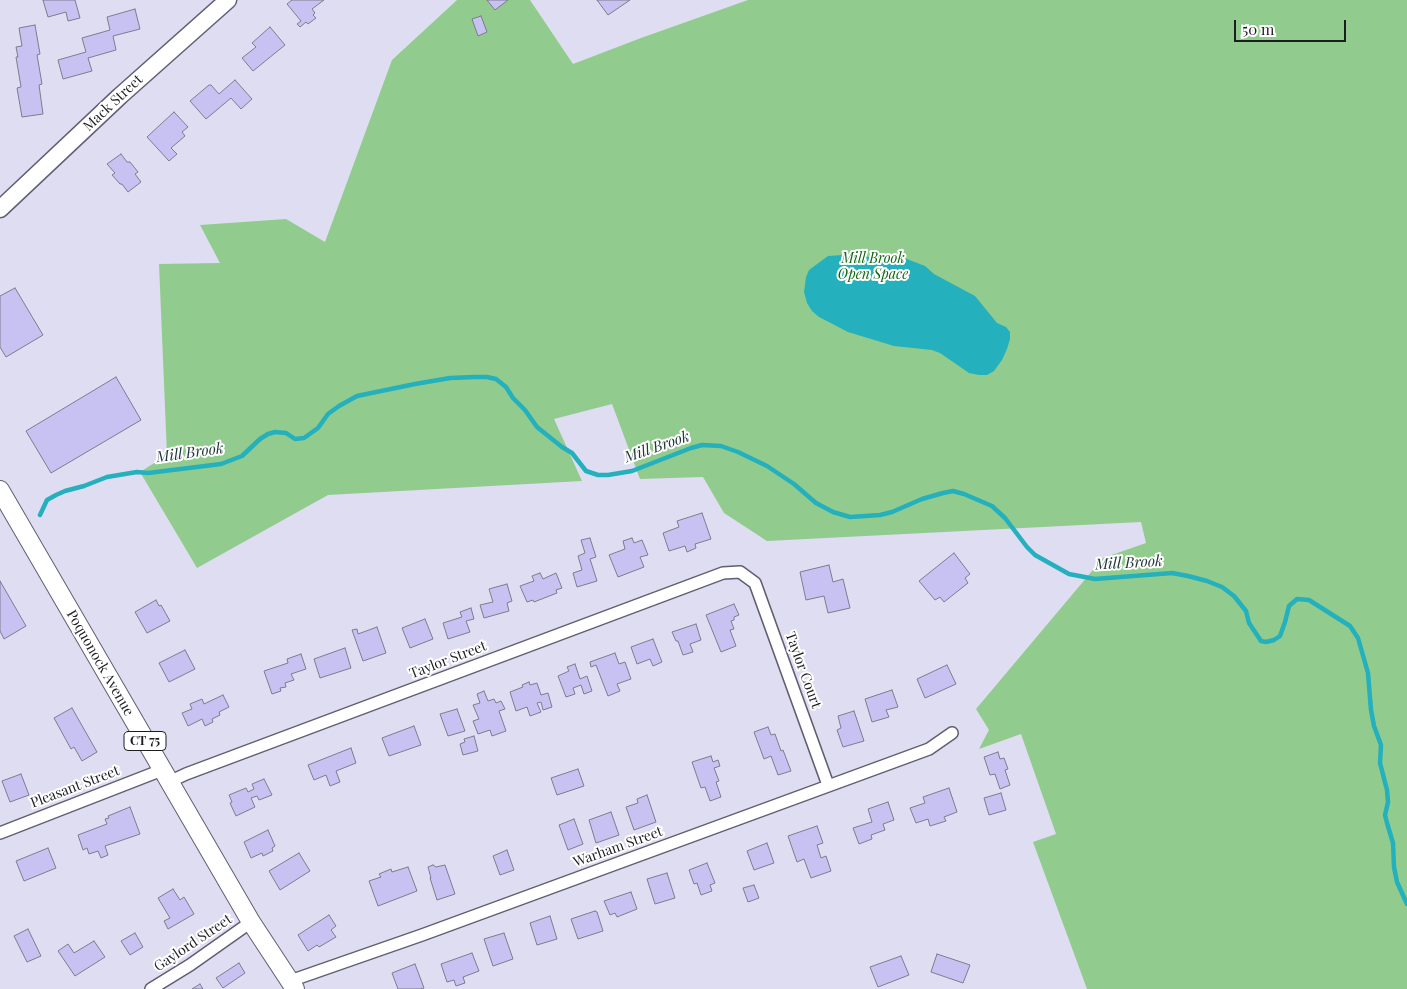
<!DOCTYPE html>
<html>
<head>
<meta charset="utf-8">
<style>
  body { margin:0 }
  #map { position:relative; width:1407px; height:989px; overflow:hidden; background:#dfddf2; font-family:"Playfair Display",serif }
  canvas { display:block }
  .scale { position:absolute; left:1234px; top:20px; width:112px; height:22px; box-sizing:border-box; border:2px solid #1c1c23; border-top:0; padding-left:6px; font-size:15px; line-height:18px; white-space:nowrap; color:#1c1c23; -webkit-text-stroke:4px #fff; paint-order:stroke }
</style>
</head>
<body>
<div id="map">
<canvas width="1407" height="989"></canvas>
<div class="scale">50 m</div>
</div>
<script>
const g = document.querySelector('canvas').getContext('2d');
g.lineJoin = 'round';
function fillPath(path, color) {
  g.fillStyle = color;
  g.fill(path, 'evenodd');
}
function poly(rows) {
  const path = new Path2D();
  for (const r of rows) {
    path.moveTo(r[0], r[1]);
    for (let i = 2; i < r.length; i += 2) path.lineTo(r[i], r[i + 1]);
  }
  return path;
}
function trace(path, color, width, dash) {
  g.strokeStyle = color;
  g.lineWidth = width;
  g.lineCap = dash ? 'butt' : 'round';
  g.setLineDash(dash || []);
  g.stroke(path);
}
function drawText(font, color, halo, rows, align = 'center') {
  g.font = font + ' "Playfair Display",serif';
  g.lineWidth = 4;
  g.setLineDash([]);
  g.textBaseline = 'middle';
  g.strokeStyle = halo;
  g.fillStyle = color;
  for (const [text, x, y, turn = 0] of rows) {
    g.save();
    g.translate(x, y);
    g.rotate((+turn || 0) * Math.PI / 180);
    g.textAlign = isNaN(turn) ? turn : align;
    if (halo) g.strokeText(text, 0, 0);
    g.fillText(text, 0, 0);
    g.restore();
  }
}
fillPath(poly([
  [457,0,530,0,573,64,641,38,748,0,1407,0,1407,989,1087,989,1033,842,1056,834,1021,734,979,749,989,730,976,709,1103,558,1146,543,1141,522,767,541,724,513,703,477,640,479,612,404,554,419,582,481,328,495,197,568,140,472,167,455,159,264,220,263,200,225,286,219,325,242,392,60]
]), '#91cc8e');
fillPath(poly([
  [858,254,869,257,899,256,925,266,934,274,975,296,997,323,1006,327,1010,332,1010,339,1007,349,1002,360,994,371,987,375,979,375,969,373,940,353,932,350,894,346,848,332,819,317,812,311,807,303,804,292,806,277,809,270,828,256]
]), '#24b0bc');
trace(poly([
  [40,515,47,500,56,495,65,491,84,486,107,477,137,472,148,473,221,464,242,456,260,439,268,434,275,432,286,433,295,439,304,438,318,428,328,414,339,406,357,396,415,384,450,378,475,377,487,377,496,379,506,387,513,398,525,410,537,427,562,447,572,453,586,471,598,475,608,475,632,471,691,448,702,445,721,446,738,452,767,466,794,484,816,503,833,512,850,517,880,515,892,512,922,499,943,493,953,491,964,494,992,506,1005,518,1027,547,1035,555,1069,574,1095,579,1172,573,1188,576,1207,581,1222,587,1234,596,1246,611,1249,623,1261,641,1266,642,1274,640,1280,636,1285,622,1289,606,1297,599,1309,600,1350,626,1358,638,1368,673,1371,710,1374,726,1381,745,1380,763,1387,790,1388,802,1385,815,1387,823,1393,843,1394,867,1397,882,1407,904]
]), '#24b0bc', 4.5);
const building = poly([
  [43,0,75,0,80,18,68,21,66,12,48,17,43,0],
  [292,0,324,0,312,9,315,13,313,15,316,18,308,24,306,22,300,27,297,24,301,21,287,4,292,0],
  [487,0,508,0,495,10,487,0],
  [597,0,630,0,608,15,597,0],
  [135,9,140,29,113,36,116,50,88,58,92,71,63,79,58,60,86,52,82,38,110,30,107,17,135,9],
  [481,16,487,32,478,36,472,19,481,16],
  [35,25,40,54,37,55,42,84,39,85,43,114,22,117,17,88,21,87,16,57,18,57,16,47,22,46,19,28,35,25],
  [270,27,285,45,253,71,242,58,256,47,252,43,270,27],
  [235,80,252,99,241,109,231,98,206,119,190,101,209,85,211,85,219,94,235,80],
  [174,112,188,127,182,132,185,136,171,148,177,154,169,161,147,137,174,112],
  [121,154,127,162,130,162,138,172,135,174,141,182,128,192,122,184,120,184,112,175,115,173,107,164,121,154],
  [15,288,43,335,6,357,0,347,0,296,15,288],
  [116,377,141,420,51,473,26,431,116,377],
  [702,513,711,539,695,544,696,548,687,552,685,546,669,551,663,533,679,527,677,521,702,513],
  [590,538,596,557,590,559,597,581,577,587,573,573,582,570,578,556,585,553,581,540,590,538],
  [632,538,634,543,642,540,648,555,640,557,644,567,618,577,609,555,625,549,623,541,632,538],
  [954,553,970,574,965,578,968,583,944,602,940,597,935,600,919,581,954,553],
  [829,565,833,582,843,579,850,608,828,613,824,596,806,600,800,572,829,565],
  [540,573,543,579,556,573,562,588,556,590,557,593,534,602,533,600,527,602,520,586,534,581,532,576,540,573],
  [0,581,26,626,4,639,0,631,0,581],
  [507,584,512,601,507,603,509,611,484,618,480,605,493,602,489,589,507,584],
  [156,600,159,606,161,605,170,621,147,633,135,612,156,600],
  [734,604,739,615,734,617,734,620,731,621,734,629,730,630,736,646,721,652,706,615,734,604],
  [471,608,474,619,466,621,470,632,448,639,443,623,462,617,460,612,471,608],
  [425,619,433,639,410,648,402,628,425,619],
  [696,624,701,640,690,644,693,652,683,655,678,641,676,641,672,632,696,624],
  [377,627,386,653,363,661,352,630,357,629,358,634,377,627],
  [653,639,662,662,653,666,650,659,637,664,631,647,653,639],
  [345,648,351,668,320,678,314,659,345,648],
  [185,650,195,669,169,682,159,663,185,650],
  [615,653,619,664,625,662,631,679,617,684,620,691,608,696,596,665,591,667,590,662,615,653],
  [301,654,306,669,291,674,294,680,285,683,286,687,280,688,281,691,272,694,264,671,288,663,287,659,301,654],
  [575,664,580,679,587,676,592,691,584,694,581,685,573,688,575,694,566,697,558,676,569,671,567,667,575,664],
  [947,665,956,684,925,698,917,679,947,665],
  [529,682,530,685,537,683,541,695,548,693,552,707,543,710,541,702,537,703,541,712,530,716,527,707,516,711,510,692,523,687,522,685,529,682],
  [892,690,898,707,886,710,889,717,872,722,865,699,892,690],
  [484,691,488,701,494,699,496,703,501,701,505,709,499,711,506,731,492,736,490,730,478,734,473,721,479,719,473,705,480,703,477,694,484,691],
  [223,695,229,707,219,712,220,715,212,719,213,722,205,726,202,719,188,726,182,713,192,709,190,704,202,699,204,704,223,695],
  [72,708,97,752,82,761,74,747,71,749,54,718,72,708],
  [457,709,465,731,448,736,440,714,457,709],
  [854,711,864,741,843,747,837,730,841,728,838,716,854,711],
  [414,726,421,745,389,756,382,738,414,726],
  [768,727,771,735,775,734,781,751,783,750,791,771,778,775,771,756,764,759,754,732,768,727],
  [474,736,478,751,463,755,460,744,465,742,464,739,474,736],
  [351,748,356,763,336,771,340,782,330,786,326,775,314,780,308,765,351,748],
  [998,752,1000,759,1004,758,1008,769,1005,770,1010,785,1000,789,995,774,990,775,984,757,998,752],
  [711,756,713,762,718,760,720,766,714,768,719,781,716,782,721,797,710,801,705,787,701,788,692,762,711,756],
  [578,769,584,786,557,795,551,778,578,769],
  [21,774,29,795,10,802,2,781,21,774],
  [264,779,272,795,259,800,257,796,251,798,255,807,236,816,230,803,232,802,229,795,246,788,248,792,254,789,252,784,264,779],
  [949,788,957,812,944,817,946,821,930,826,928,819,916,823,910,808,925,803,923,797,949,788],
  [1001,793,1006,810,989,815,984,798,1001,793],
  [647,795,656,822,634,830,626,807,638,803,637,799,647,795],
  [888,802,894,820,883,824,885,830,871,835,872,839,859,844,853,828,872,822,868,809,888,802],
  [130,807,140,834,105,846,108,855,101,858,98,851,89,854,87,848,83,850,78,835,107,824,105,819,109,818,108,816,130,807],
  [611,812,619,835,596,843,589,820,611,812],
  [574,819,583,844,568,850,559,825,574,819],
  [817,826,823,843,817,845,821,858,826,856,831,871,811,878,804,859,797,862,788,836,817,826],
  [268,830,275,846,272,848,273,851,263,856,262,853,251,858,244,842,268,830],
  [767,843,774,863,754,870,747,851,767,843],
  [48,848,56,868,24,881,16,861,48,848],
  [507,850,514,870,500,875,493,856,507,850],
  [299,853,310,871,280,890,269,871,299,853],
  [707,863,715,883,710,885,712,891,701,895,697,883,694,884,689,870,707,863],
  [433,865,436,867,445,865,455,894,437,900,430,878,431,878,428,867,433,865],
  [408,867,417,891,378,906,369,881,381,877,379,874,391,869,392,872,408,867],
  [667,873,675,898,655,904,647,879,667,873],
  [754,885,759,898,748,902,743,888,754,885],
  [173,889,180,900,184,897,194,914,168,929,164,921,170,918,158,898,173,889],
  [631,892,637,909,617,917,615,913,610,915,604,901,631,892],
  [595,911,597,912,603,931,578,939,571,919,595,911],
  [329,915,336,926,331,930,336,937,319,947,317,945,308,951,298,935,329,915],
  [550,916,557,939,537,945,530,923,550,916],
  [28,929,41,956,27,962,14,936,28,929],
  [135,933,143,947,130,955,121,941,135,933],
  [504,933,513,959,493,966,484,939,504,933],
  [94,941,105,957,75,976,58,951,68,944,74,953,94,941],
  [472,953,479,971,463,977,465,983,456,986,454,980,447,982,441,964,472,953],
  [937,954,970,965,963,983,931,972,937,954],
  [901,956,909,975,878,987,870,967,901,956],
  [239,963,245,973,223,988,216,978,239,963],
  [415,964,424,988,420,989,398,989,392,973,415,964],
  [200,984,203,989,192,989,200,984]
]);
fillPath(building, '#c8c2f2');
trace(building, '#7d7b8e', 1);
const street = poly([
  [169,782,186,774,723,573,740,572,755,583,828,785],
  [0,833,162,770],
  [290,981,422,935,929,749,952,733],
  [151,989,190,965,251,922]
]);
const secondary = poly([
  [0,209,120,96,228,0]
]);
const primary = poly([
  [0,490,251,922,295,989]
]);
trace(street, '#605e70', 14);
trace(secondary, '#605e70', 19);
trace(primary, '#605e70', 20);
trace(street, '#fff', 11);
trace(secondary, '#fff', 16);
trace(primary, '#fff', 18);
for (const [x, y, w] of [
  [145,741,42]
]) {
  const box = new Path2D();
  box.roundRect(x - w / 2, y - 9.5, w, 19, 4);
  g.fillStyle = '#fff';
  g.fill(box);
  trace(box, '#1c1c23', 1);
}
drawText('bold 12px', '#1c1c23', null, [
  ["CT 75",145,741]
]);
drawText('14px', '#1c1c23', '#fff', [
  ["Mack Street",113,103,-43],
  ["Taylor Street",448,660,-21],
  ["Poquonock Avenue",100,663,60],
  ["Taylor Court",803,670,70],
  ["Pleasant Street",75,787,-21],
  ["Warham Street",618,847,-20],
  ["Gaylord Street",193,943,-34]
]);
drawText('italic 14px', '#0d6712', '#fff', [
  ["Mill Brook",873,259],
  ["Open Space",873,275]
]);
drawText('italic 15px', '#213739', '#fff', [
  ["Mill Brook",657,447,-19],
  ["Mill Brook",190,453,-8],
  ["Mill Brook",1129,563,-3]
]);
</script>
</body>
</html>
